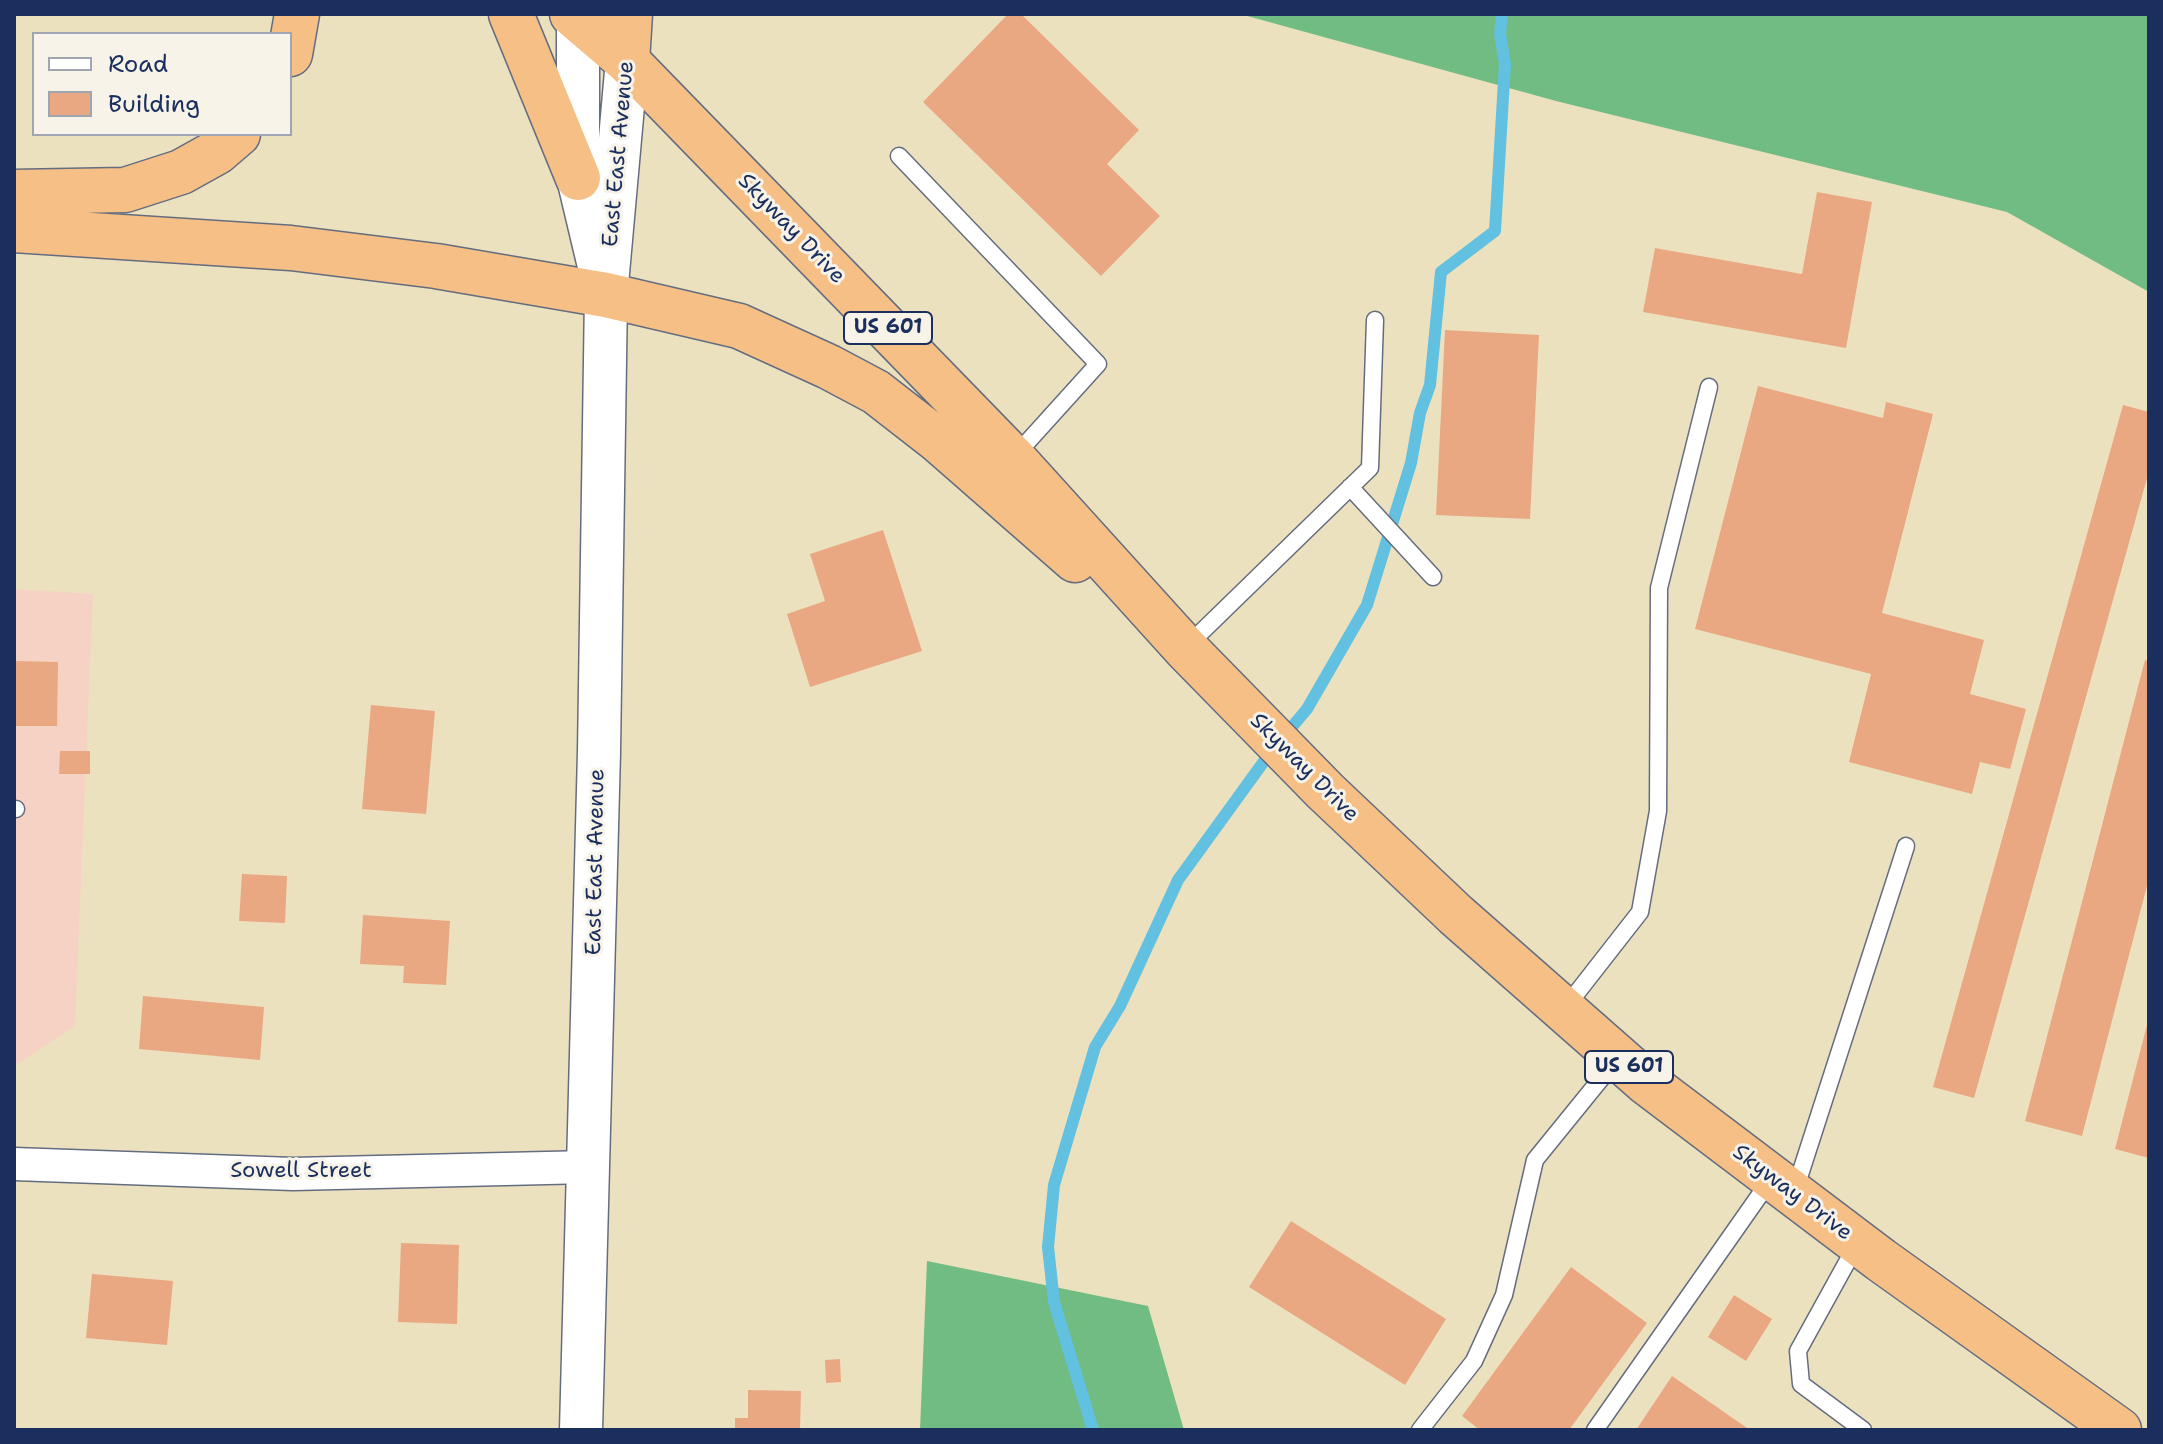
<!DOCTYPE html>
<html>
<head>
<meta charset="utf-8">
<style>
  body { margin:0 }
  #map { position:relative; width:2163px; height:1444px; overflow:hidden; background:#ece1bf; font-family:"Shantell Sans",sans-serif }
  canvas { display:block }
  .frame { position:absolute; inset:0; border:16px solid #1b2f5e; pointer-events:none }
  .legend { position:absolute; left:32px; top:32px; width:260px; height:104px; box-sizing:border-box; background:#f7f3e8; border:2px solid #9fa5b1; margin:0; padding:10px 14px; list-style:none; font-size:24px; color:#1b2f5e }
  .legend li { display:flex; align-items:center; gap:16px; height:40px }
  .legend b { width:40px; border:2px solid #9fa5b1 }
</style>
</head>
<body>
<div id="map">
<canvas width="2163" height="1444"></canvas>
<div class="frame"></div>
<ul class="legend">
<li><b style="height:10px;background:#fff"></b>Road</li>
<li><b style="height:22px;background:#e9a882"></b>Building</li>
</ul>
</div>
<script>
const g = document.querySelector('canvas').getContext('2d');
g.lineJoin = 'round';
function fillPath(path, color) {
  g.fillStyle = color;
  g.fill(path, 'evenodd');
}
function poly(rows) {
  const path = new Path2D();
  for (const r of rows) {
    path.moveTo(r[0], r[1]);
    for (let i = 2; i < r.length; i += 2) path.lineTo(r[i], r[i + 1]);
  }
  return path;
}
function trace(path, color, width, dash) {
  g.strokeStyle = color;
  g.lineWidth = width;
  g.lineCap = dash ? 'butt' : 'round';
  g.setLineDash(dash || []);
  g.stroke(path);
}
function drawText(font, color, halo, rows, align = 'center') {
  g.font = font + ' "Shantell Sans",sans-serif';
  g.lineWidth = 6;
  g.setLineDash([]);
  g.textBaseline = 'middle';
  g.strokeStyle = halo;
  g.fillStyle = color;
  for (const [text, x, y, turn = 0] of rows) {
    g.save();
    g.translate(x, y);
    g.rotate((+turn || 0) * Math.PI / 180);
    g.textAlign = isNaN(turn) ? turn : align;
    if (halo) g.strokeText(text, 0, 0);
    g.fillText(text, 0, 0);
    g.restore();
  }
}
fillPath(poly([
  [14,589,93,594,75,1026,14,1066]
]), '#f5d2c3');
fillPath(poly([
  [1240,14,2149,14,2149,292,2007,212,1556,101],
  [927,1261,1148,1306,1184,1430,920,1430]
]), '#71bc83');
trace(poly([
  [1093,1430,1054,1302,1048,1247,1054,1185,1095,1047,1120,1006,1178,880,1270,753,1307,709,1367,605,1411,463,1420,413,1430,385,1441,272,1495,231,1505,64,1500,34,1502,14]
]), '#62c0e0', 12);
fillPath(poly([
  [1008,14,1021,14,1139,130,1107,164,1160,216,1101,276,923,102],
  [1817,192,1872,202,1846,348,1643,312,1655,248,1802,274],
  [1445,330,1539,335,1530,519,1436,515],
  [1758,386,1883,418,1886,402,1933,414,1882,613,1984,640,1970,694,2026,709,2010,769,1980,762,1972,794,1849,762,1871,674,1695,629],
  [2123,405,2149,412,2149,471,1974,1098,1933,1087],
  [883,530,922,651,810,687,787,614,825,601,810,554],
  [2145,660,2149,661,2149,878,2082,1136,2025,1121],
  [14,661,58,662,57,726,14,726],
  [371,705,435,711,426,814,362,809],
  [60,751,90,751,90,774,59,774],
  [242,874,287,876,285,923,239,921],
  [363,915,450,921,446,985,403,983,404,966,360,964],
  [143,996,264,1007,260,1060,139,1049],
  [2148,1021,2149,1021,2149,1158,2115,1149],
  [1291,1221,1446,1319,1405,1385,1249,1287],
  [401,1243,459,1245,457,1324,398,1322],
  [1571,1267,1647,1323,1569,1430,1480,1430,1462,1416],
  [92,1274,173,1281,167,1345,86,1338],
  [1734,1295,1772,1319,1746,1361,1708,1337],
  [840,1359,841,1382,826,1383,825,1360],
  [1672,1376,1750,1430,1636,1430],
  [748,1390,801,1391,800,1430,735,1430,735,1418,748,1418]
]), '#e9a882');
const service = poly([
  [899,156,1098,364,1013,458],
  [1350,487,1433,577],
  [1186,647,1370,468,1375,320],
  [14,809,16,809],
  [1565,1008,1640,912,1658,811,1659,588,1709,387],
  [1794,1193,1906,846],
  [1857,1244,1798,1351,1801,1384,1863,1430],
  [1420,1430,1474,1361,1504,1295,1535,1160,1617,1059],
  [1595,1430,1771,1179]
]);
const minor = poly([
  [14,1164,293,1174,589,1167]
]);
const tertiary = poly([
  [578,21,578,178,598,262],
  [581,1430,599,752,606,295,627,61]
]);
const trunk = poly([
  [511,14,578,178],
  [572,14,627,61,1013,458,1185,648,1325,791,1456,915,1647,1083,1881,1260,2119,1430],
  [290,54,297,14],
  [627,61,630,14],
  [14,192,125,190,181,172,217,152,238,134],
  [14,230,291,248,436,266,606,295,739,326,829,367,876,392,939,441,1075,560]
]);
trace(service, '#646d80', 19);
trace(minor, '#646d80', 35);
trace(tertiary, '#646d80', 45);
trace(trunk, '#646d80', 47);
trace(service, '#fff', 16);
trace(minor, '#fff', 32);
trace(tertiary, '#fff', 42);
trace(trunk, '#f5bf86', 44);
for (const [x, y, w] of [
  [888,328,88],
  [1629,1067,88]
]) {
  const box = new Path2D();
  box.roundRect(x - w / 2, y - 16, w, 32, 6);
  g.fillStyle = '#f7f3e8';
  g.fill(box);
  trace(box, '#1b2f5e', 2);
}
drawText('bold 20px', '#1b2f5e', null, [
  ["US 601",888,328],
  ["US 601",1629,1067]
]);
drawText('22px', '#1b2f5e', '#f7f3e8', [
  ["East East Avenue",619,154,-85],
  ["Skyway Drive",791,229,46],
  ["Skyway Drive",1304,768,45],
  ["East East Avenue",596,862,-89],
  ["Sowell Street",301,1171],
  ["Skyway Drive",1792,1193,37]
]);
</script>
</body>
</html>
